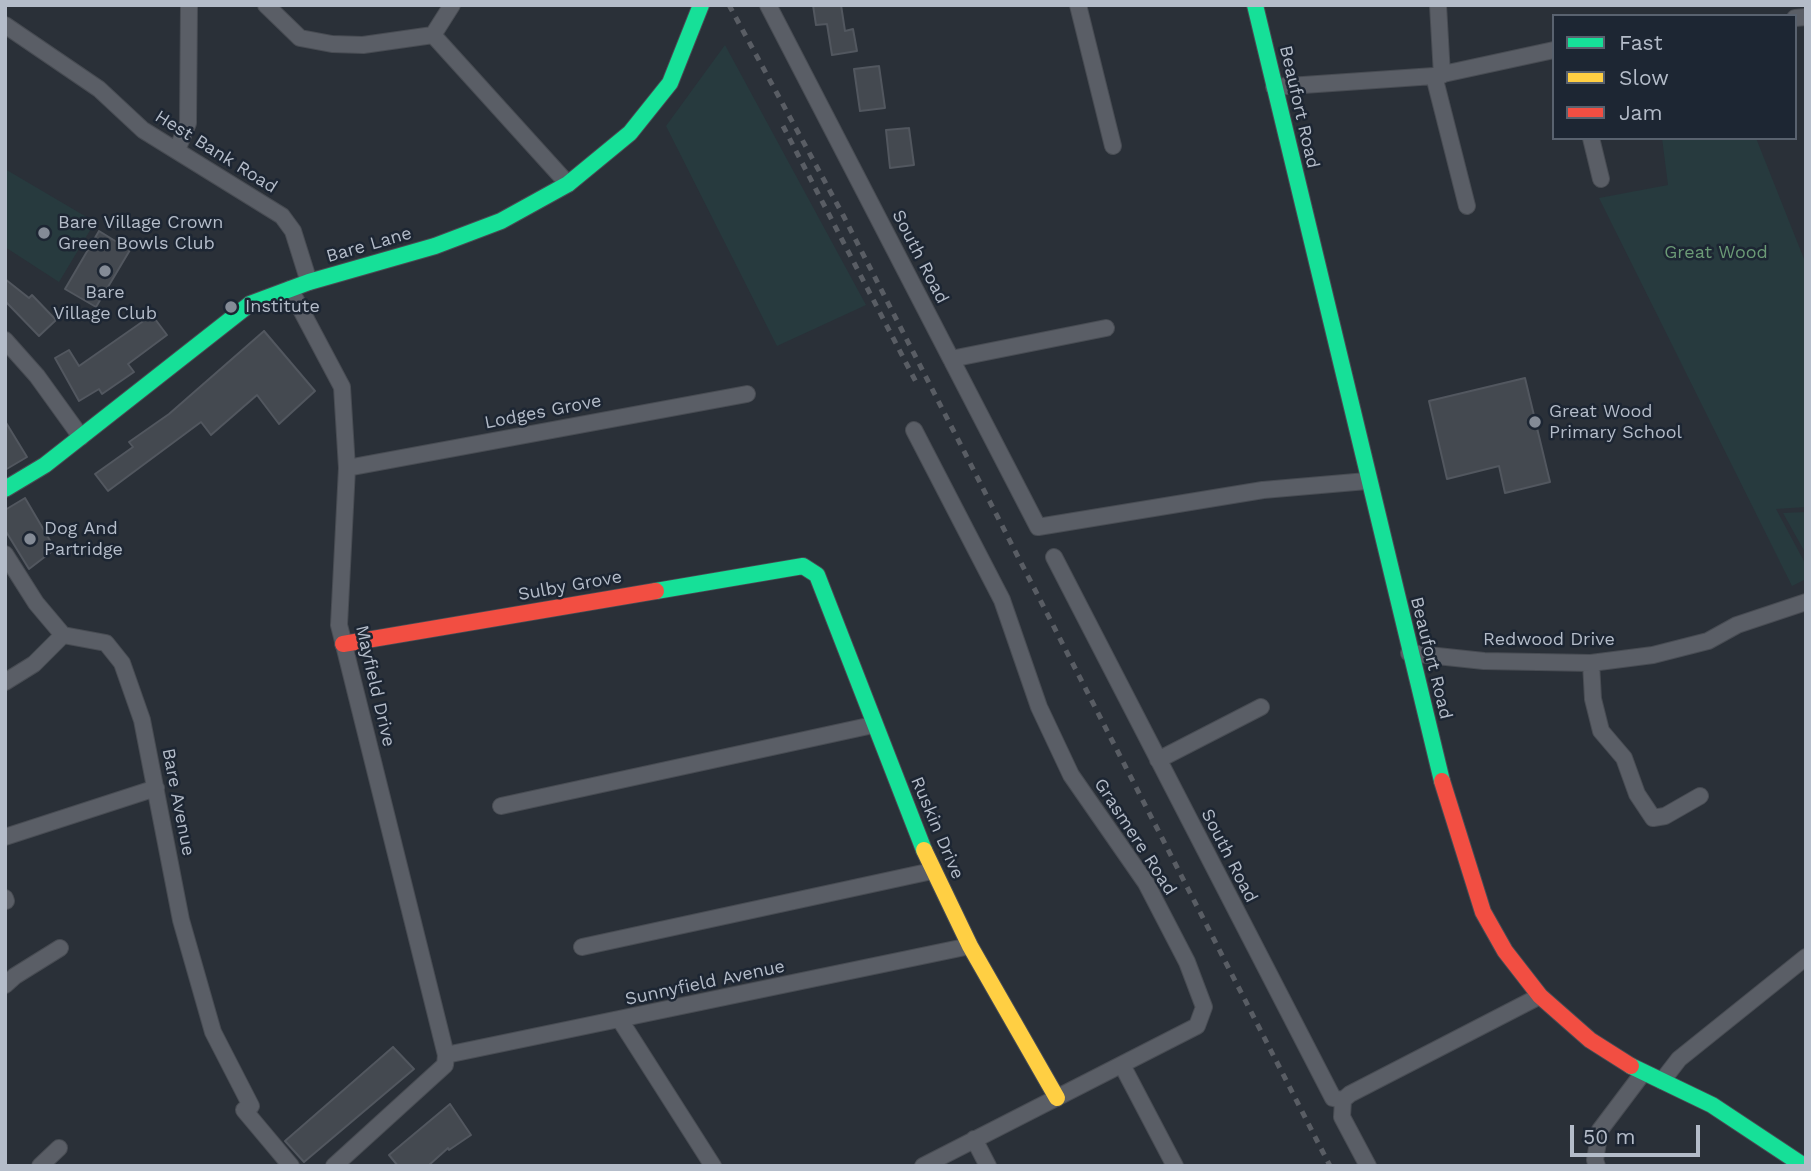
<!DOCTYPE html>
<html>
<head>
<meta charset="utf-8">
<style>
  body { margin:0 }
  #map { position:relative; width:1811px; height:1171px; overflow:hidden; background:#2a3038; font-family:"Work Sans",sans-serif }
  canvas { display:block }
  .frame { position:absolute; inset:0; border:7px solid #b4bcc9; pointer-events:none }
  .legend { position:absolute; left:1552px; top:14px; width:245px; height:126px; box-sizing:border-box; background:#1d2633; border:2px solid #59626f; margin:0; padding:9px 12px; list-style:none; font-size:21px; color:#b4bcc9 }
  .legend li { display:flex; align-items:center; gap:14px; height:35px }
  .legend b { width:35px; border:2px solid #59626f }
  .scale { position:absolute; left:1570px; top:1125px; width:130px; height:32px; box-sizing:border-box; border:4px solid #b4bcc9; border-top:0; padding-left:9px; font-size:21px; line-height:24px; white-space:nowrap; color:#b4bcc9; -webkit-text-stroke:5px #1d2633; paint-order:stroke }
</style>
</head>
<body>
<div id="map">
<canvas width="1811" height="1171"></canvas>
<div class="frame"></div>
<ul class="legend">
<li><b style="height:9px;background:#16e098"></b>Fast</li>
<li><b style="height:9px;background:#ffcf43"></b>Slow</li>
<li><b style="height:9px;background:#f24e42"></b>Jam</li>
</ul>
<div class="scale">50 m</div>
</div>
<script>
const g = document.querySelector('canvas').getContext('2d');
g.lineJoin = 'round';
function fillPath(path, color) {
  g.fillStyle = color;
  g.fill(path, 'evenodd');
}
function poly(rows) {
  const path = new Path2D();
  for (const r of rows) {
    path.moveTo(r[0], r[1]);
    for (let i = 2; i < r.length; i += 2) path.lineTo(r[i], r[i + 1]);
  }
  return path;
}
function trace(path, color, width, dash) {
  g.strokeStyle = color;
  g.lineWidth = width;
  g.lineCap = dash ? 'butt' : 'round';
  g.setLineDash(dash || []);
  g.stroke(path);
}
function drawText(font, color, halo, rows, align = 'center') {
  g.font = font + ' "Work Sans",sans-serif';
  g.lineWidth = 5;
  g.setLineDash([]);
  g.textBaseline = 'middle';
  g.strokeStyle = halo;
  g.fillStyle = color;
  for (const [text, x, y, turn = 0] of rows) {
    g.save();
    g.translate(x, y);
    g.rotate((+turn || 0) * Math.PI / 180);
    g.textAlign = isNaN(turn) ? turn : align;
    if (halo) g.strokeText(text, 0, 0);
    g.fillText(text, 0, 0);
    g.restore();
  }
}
fillPath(poly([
  [725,45,866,305,777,346,666,126],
  [1662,138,1756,138,1806,264,1806,507,1776,509,1806,565,1806,579,1792,586,1599,198,1668,185],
  [5,169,95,222,59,282,5,247],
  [1806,512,1806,554,1783,513]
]), '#273a3e');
const building = poly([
  [813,5,841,5,845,31,853,29,857,51,832,55,827,24,816,25,813,5],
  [879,66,885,108,860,111,854,69,879,66],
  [909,128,914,165,890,168,886,130,909,128],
  [99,231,130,250,96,307,65,289,99,231],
  [5,279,29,298,32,295,56,320,39,336,5,301,5,279],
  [152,315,167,335,128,364,134,372,102,394,99,389,79,401,55,358,69,350,79,366,152,315],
  [264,331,315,391,279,424,257,395,211,435,201,422,108,491,95,474,133,447,129,442,169,414,264,331],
  [1525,378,1550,482,1505,493,1499,466,1447,479,1429,401,1525,378],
  [5,421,27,457,5,470,5,421],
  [25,498,55,549,29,569,5,530,5,510,25,498],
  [393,1047,414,1069,304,1162,285,1141,393,1047],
  [450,1104,471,1135,449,1150,448,1148,428,1166,398,1166,389,1155,450,1104]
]);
fillPath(building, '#444950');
trace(building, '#52575f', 2);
const street = poly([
  [266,5,300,38,332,44,363,45,433,35,452,5],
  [768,5,1038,527,1263,490,1367,481],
  [1078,5,1113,146],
  [1438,5,1442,75],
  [1795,18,1806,17],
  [5,25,99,89,143,130,282,216,293,231,309,282],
  [433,35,568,184],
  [1434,76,1467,206],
  [1274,87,1434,76,1554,50],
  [1591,138,1601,179],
  [177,150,188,123,189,5],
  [290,289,342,387,347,468,339,625,446,1055,445,1065,334,1166],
  [5,340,37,376,81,437],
  [951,359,1106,328],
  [914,430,1002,600,1039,707,1071,775,1146,883,1187,962,1204,1007,1197,1026,923,1166],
  [347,468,747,394],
  [5,554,36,603,63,635,106,643,122,663,142,720,181,920,213,1032,251,1106],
  [1054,557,1333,1098,1343,1100,1342,1117,1368,1166],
  [1409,653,1484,661,1591,663,1653,655,1708,641,1737,625,1806,602],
  [1591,663,1593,699,1601,731,1624,758,1637,794,1653,818,1665,816,1700,796],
  [5,682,34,664,63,635],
  [1158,760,1261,707],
  [501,806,873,725],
  [5,837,156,788],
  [5,898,6,901],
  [582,947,932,871],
  [5,985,15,976,60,948],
  [620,1020,713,1166],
  [446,1055,970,946],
  [1122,1065,1175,1166],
  [1662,1081,1679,1059,1806,957],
  [1343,1100,1350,1094,1540,996],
  [244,1110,291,1166],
  [974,1139,988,1166],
  [40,1166,59,1148],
  [1597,1166,1595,1160,1600,1130,1643,1073]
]);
const fast = poly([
  [1255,5,1442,781],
  [5,489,45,465,250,304,309,282,435,246,501,221,568,184,630,133,670,83,701,5],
  [656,591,803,566,817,575,924,850],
  [1631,1066,1712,1105,1804,1166]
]);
const slow = poly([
  [924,850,970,946,1057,1098]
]);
const jam = poly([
  [343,644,656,591],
  [1442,781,1483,912,1505,951,1540,996,1590,1040,1631,1066]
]);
trace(street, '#484c53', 18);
trace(fast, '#484c53', 18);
trace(slow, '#484c53', 18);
trace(jam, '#484c53', 18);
trace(street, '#5a5e66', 16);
trace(fast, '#16e098', 16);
trace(slow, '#ffcf43', 16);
trace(jam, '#f24e42', 16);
trace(poly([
  [729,5,843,215,1330,1166],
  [783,126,917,384]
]), '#595d64', 5, [7, 7]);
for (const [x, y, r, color] of [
  [44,233,7,"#848b96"],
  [105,271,7,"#848b96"],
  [231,307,7,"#848b96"],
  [1535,422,7,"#848b96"],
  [30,539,7,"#848b96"]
]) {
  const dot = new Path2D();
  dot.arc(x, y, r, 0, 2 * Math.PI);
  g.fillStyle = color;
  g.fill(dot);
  trace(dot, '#1d2633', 2.5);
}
drawText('18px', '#b4bcc9', '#1d2633', [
  ["Beaufort Road",1299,107,77],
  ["Hest Bank Road",216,152,32],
  ["Bare Lane",369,245,-16],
  ["South Road",920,257,63],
  ["Lodges Grove",543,412,-11],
  ["Sulby Grove",570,586,-10],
  ["Redwood Drive",1549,640],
  ["Beaufort Road",1431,658,76],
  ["Mayfield Drive",375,686,77],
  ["Bare Avenue",178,802,79],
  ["Ruskin Drive",937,828,67],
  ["Grasmere Road",1135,837,57],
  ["South Road",1229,856,63],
  ["Sunnyfield Avenue",705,983,-12]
]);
drawText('18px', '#b4bcc9', '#1d2633', [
  ["Bare Village Crown",58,223],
  ["Green Bowls Club",58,244],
  ["Bare",105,293,"center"],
  ["Village Club",105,314,"center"],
  ["Institute",245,307],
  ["Great Wood",1549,412],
  ["Primary School",1549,433],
  ["Dog And",44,529],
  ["Partridge",44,550]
], 'left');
drawText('18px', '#6b9a76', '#1d2633', [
  ["Great Wood",1716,253]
]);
</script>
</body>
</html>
